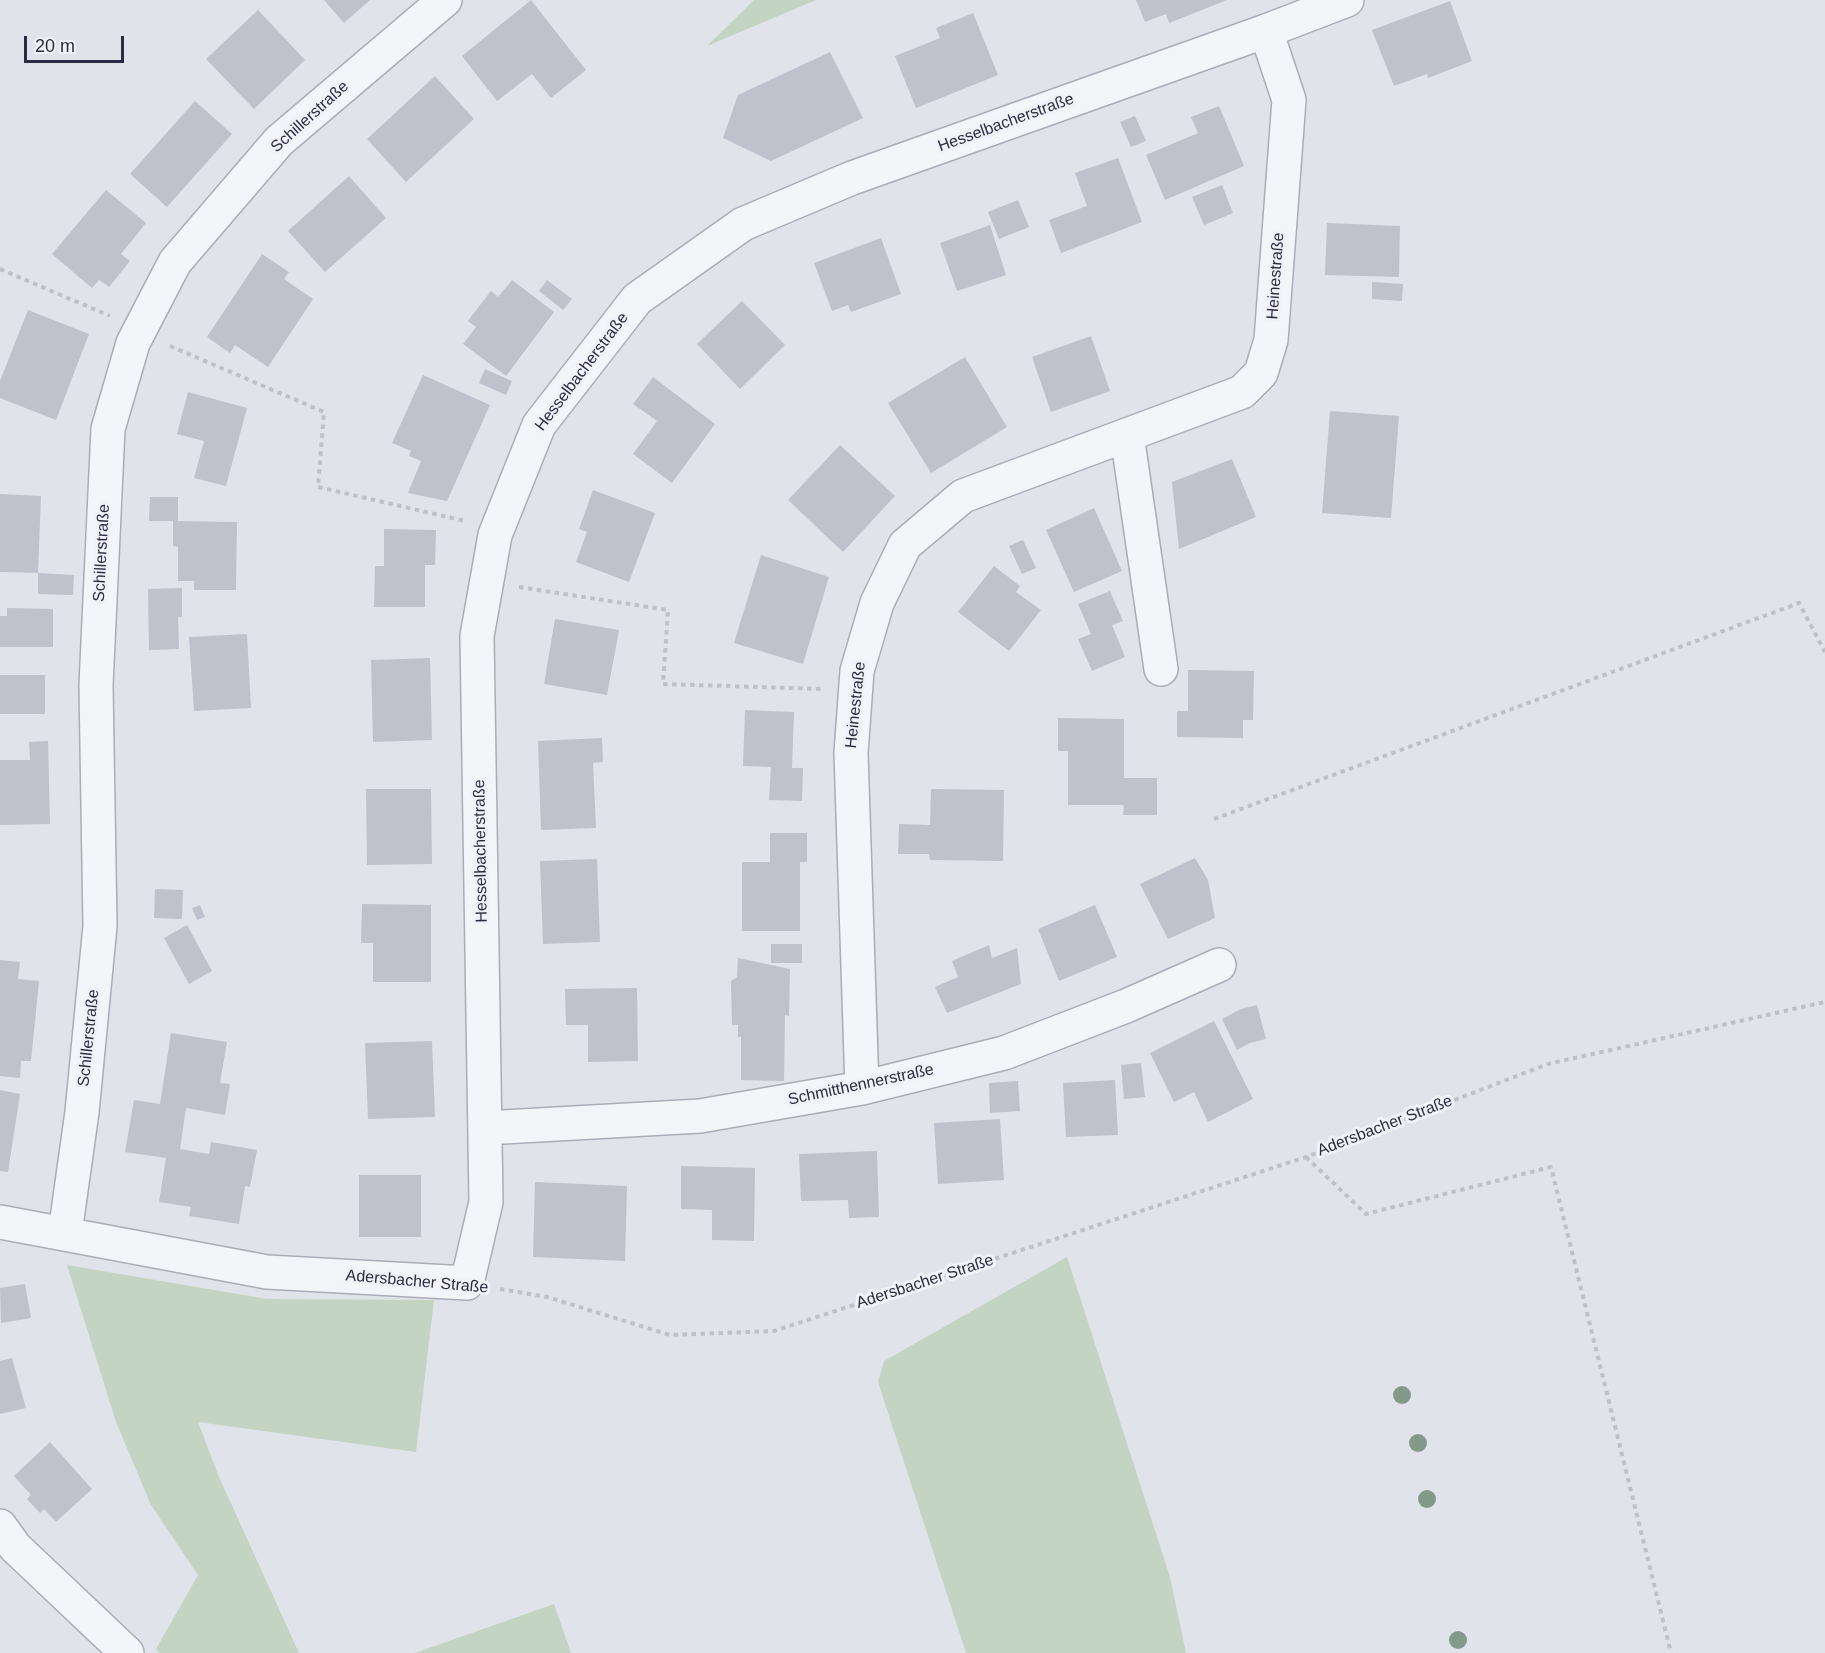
<!DOCTYPE html>
<html>
<head>
<meta charset="utf-8">
<style>
  body { margin:0 }
  #map { position:relative; width:1825px; height:1653px; overflow:hidden; background:#e1e3ea; font-family:Helvetica,sans-serif }
  canvas { display:block }
  .scale { position:absolute; left:24px; top:36px; width:100px; height:27px; box-sizing:border-box; border:3px solid #2a2d42; border-top:0; padding-left:8px; font-size:18px; line-height:21px; white-space:nowrap; color:#2a2d42; -webkit-text-stroke:4px #f1f2f7; paint-order:stroke }
</style>
</head>
<body>
<div id="map">
<canvas width="1825" height="1653"></canvas>
<div class="scale">20 m</div>
</div>
<script>
const g = document.querySelector('canvas').getContext('2d');
g.lineJoin = 'round';
function fillPath(path, color) {
  g.fillStyle = color;
  g.fill(path, 'evenodd');
}
function poly(rows) {
  const path = new Path2D();
  for (const r of rows) {
    path.moveTo(r[0], r[1]);
    for (let i = 2; i < r.length; i += 2) path.lineTo(r[i], r[i + 1]);
  }
  return path;
}
function trace(path, color, width, dash) {
  g.strokeStyle = color;
  g.lineWidth = width;
  g.lineCap = dash ? 'butt' : 'round';
  g.setLineDash(dash || []);
  g.stroke(path);
}
function drawText(font, color, halo, rows, align = 'center') {
  g.font = font + ' Helvetica,sans-serif';
  g.lineWidth = 6;
  g.setLineDash([]);
  g.textBaseline = 'middle';
  g.strokeStyle = halo;
  g.fillStyle = color;
  for (const [text, x, y, turn = 0] of rows) {
    g.save();
    g.translate(x, y);
    g.rotate((+turn || 0) * Math.PI / 180);
    g.textAlign = isNaN(turn) ? turn : align;
    if (halo) g.strokeText(text, 0, 0);
    g.fillText(text, 0, 0);
    g.restore();
  }
}
fillPath(poly([
  [754,0,816,0,707,46],
  [1067,1257,1170,1577,1186,1653,966,1653,878,1382,884,1361],
  [67,1265,267,1299,434,1300,416,1452,198,1422,219,1477,299,1653,159,1653,156,1649,198,1575,151,1505,116,1422],
  [554,1604,571,1653,415,1653]
]), '#c3d4c3');
fillPath(poly([
  [324,0,370,0,344,23],
  [531,0,586,70,551,98,532,74,497,101,462,56],
  [1136,0,1227,0,1169,23,1166,14,1145,22],
  [1450,1,1472,61,1428,78,1427,74,1394,86,1372,30],
  [258,10,305,60,254,109,206,59],
  [973,13,998,75,916,108,895,56,940,38,936,28],
  [830,52,863,118,771,161,723,138,738,95],
  [435,76,474,119,406,182,367,139],
  [195,101,232,134,167,207,130,174],
  [1219,106,1244,166,1165,200,1146,155,1198,133,1191,117],
  [1135,116,1146,141,1131,147,1120,122],
  [1118,158,1142,222,1061,253,1049,220,1087,206,1075,173],
  [349,176,386,218,325,272,288,231],
  [1222,185,1233,213,1204,225,1192,197],
  [106,190,146,223,121,254,130,261,109,287,99,280,92,288,52,254],
  [1018,200,1029,227,999,239,988,212],
  [1327,223,1400,226,1399,277,1325,275],
  [990,225,1006,275,957,291,940,243],
  [881,238,901,294,851,312,848,305,832,311,814,263],
  [262,254,289,272,284,279,313,299,268,367,235,345,230,353,207,337],
  [512,280,554,312,506,376,463,344,476,327,468,321,480,305,491,291,498,297],
  [547,280,572,299,563,310,539,291],
  [1372,282,1403,284,1402,301,1372,299],
  [742,301,785,345,740,389,697,344],
  [28,310,89,334,56,420,0,398,0,381],
  [1091,336,1110,391,1051,412,1032,357],
  [965,357,1007,427,931,473,888,403],
  [485,369,512,381,506,395,479,383],
  [423,375,490,405,447,501,408,493,421,461,409,456,411,451,392,443],
  [653,377,715,424,672,483,633,454,657,421,633,404],
  [188,392,247,408,226,486,194,478,204,441,177,434],
  [1330,411,1399,416,1391,518,1322,513],
  [840,445,895,496,843,552,788,500],
  [1232,459,1256,517,1179,549,1172,482],
  [593,490,655,513,629,582,576,562,587,532,579,529],
  [0,494,41,496,38,573,74,575,73,595,38,594,38,573,0,572],
  [150,497,178,497,178,521,237,522,236,590,194,590,194,581,178,581,178,547,173,546,173,521,149,521],
  [1094,508,1122,571,1074,592,1046,530],
  [384,529,436,530,435,565,425,565,425,607,374,607,375,566,384,566],
  [1023,540,1036,568,1022,574,1009,546],
  [761,555,829,577,803,664,734,643],
  [994,566,1020,586,1016,592,1041,610,1009,651,958,612],
  [182,588,182,617,178,617,179,649,149,650,148,589],
  [1110,591,1123,621,1112,625,1125,657,1092,671,1078,639,1091,634,1078,604],
  [7,608,53,609,53,647,0,647,0,616,7,616],
  [555,619,619,630,607,695,544,684],
  [247,634,251,708,194,711,189,637],
  [430,658,432,740,373,742,371,660],
  [1188,670,1254,671,1253,720,1243,720,1243,738,1177,737,1177,711,1188,711],
  [0,675,45,675,45,714,0,714],
  [745,710,794,712,792,768,803,768,802,801,769,800,771,767,743,766],
  [1058,718,1124,719,1124,778,1157,778,1157,815,1123,815,1124,805,1068,805,1068,751,1058,751],
  [602,738,603,762,593,763,596,828,541,830,538,741],
  [48,741,50,824,0,825,0,760,30,760,29,742],
  [366,789,431,789,432,864,367,865],
  [931,789,1004,790,1003,861,930,860,929,854,898,854,899,824,930,825],
  [770,833,807,833,807,862,800,862,800,931,742,931,742,862,770,862],
  [1195,858,1208,880,1215,918,1168,939,1140,884],
  [597,859,600,942,543,944,540,861],
  [155,889,183,890,182,919,154,918],
  [362,904,431,905,431,982,373,982,373,943,361,943],
  [200,905,205,917,197,920,192,908],
  [1095,905,1117,957,1059,981,1038,929],
  [187,925,212,971,189,984,164,938],
  [771,944,802,944,802,963,771,963],
  [989,945,992,958,1017,948,1021,984,947,1013,935,987,958,977,952,961],
  [738,958,790,969,789,1016,785,1015,784,1081,741,1080,741,1037,738,1037,738,1025,732,1025,731,981,737,977],
  [0,960,20,962,18,979,39,981,31,1061,21,1061,20,1078,0,1076],
  [637,988,638,1061,588,1062,588,1025,566,1025,565,989],
  [1257,1005,1266,1039,1250,1043,1237,1050,1222,1019,1241,1009],
  [1214,1021,1253,1099,1208,1122,1194,1092,1174,1102,1150,1053],
  [171,1033,227,1042,220,1083,230,1084,225,1115,186,1108,180,1149,209,1154,211,1142,257,1150,250,1187,245,1186,239,1224,189,1216,191,1207,159,1202,166,1158,125,1152,134,1100,160,1104],
  [432,1041,435,1117,368,1119,365,1043],
  [1141,1063,1145,1097,1124,1099,1121,1065],
  [1115,1080,1118,1135,1066,1137,1063,1083],
  [1018,1081,1020,1111,990,1113,989,1083],
  [0,1090,20,1094,8,1172,0,1171],
  [1000,1119,1004,1180,938,1184,934,1123],
  [877,1151,879,1217,849,1218,848,1200,801,1201,799,1154],
  [681,1166,755,1168,754,1241,712,1240,712,1210,681,1209],
  [359,1175,421,1175,421,1237,359,1237],
  [535,1182,627,1186,625,1261,533,1257],
  [25,1284,31,1318,1,1323,0,1288],
  [12,1358,26,1408,0,1414,0,1361],
  [50,1442,92,1489,56,1522,44,1509,40,1513,27,1499,31,1495,14,1476]
]), '#bfc1cd');
const minor = poly([
  [1127,435,1161,669],
  [862,1088,851,753,857,671,877,603,905,545,963,496,1242,392,1261,373,1271,340,1289,100,1266,31],
  [485,1128,700,1116,862,1088,1004,1053,1126,1006,1219,965],
  [0,1222,267,1272,467,1283,486,1202,477,636,495,535,539,425,637,299,743,224,852,178,1266,31,1347,0],
  [65,1233,82,1112,100,926,96,685,108,429,133,343,175,262,279,141,445,0],
  [0,1526,15,1547,127,1653]
]);
trace(minor, '#aaacb8', 36);
trace(poly([
  [0,269,110,316],
  [170,346,324,412,318,487,465,521],
  [519,587,668,610,663,684,823,689],
  [1214,819,1799,603,1825,652],
  [1306,1157,1366,1214,1551,1167,1671,1653],
  [500,1289,547,1297,670,1335,774,1331,1306,1157,1548,1064,1825,1002]
]), '#bfc1c9', 4, [4.5, 4.5]);
trace(minor, '#f4f5f8', 33);
g.fillStyle = '#849a88';
for (const [x, y] of [
  [1402,1395],
  [1418,1443],
  [1427,1499],
  [1458,1640]
]) {
  g.beginPath();
  g.arc(x, y, 9, 0, 2 * Math.PI);
  g.fill();
}
drawText('16px', '#2a2d42', '#f1f2f7', [
  ["Schillerstraße",310,117,-42],
  ["Hesselbacherstraße",1006,123,-20],
  ["Heinestraße",1276,276,-86],
  ["Hesselbacherstraße",582,372,-53],
  ["Schillerstraße",102,553,-87],
  ["Heinestraße",856,705,-84],
  ["Hesselbacherstraße",481,851,-91],
  ["Schillerstraße",89,1038,-84],
  ["Schmitthennerstraße",861,1085,-12],
  ["Adersbacher Straße",1385,1126,-21],
  ["Adersbacher Straße",417,1282,5],
  ["Adersbacher Straße",925,1282,-18]
]);
</script>
</body>
</html>
